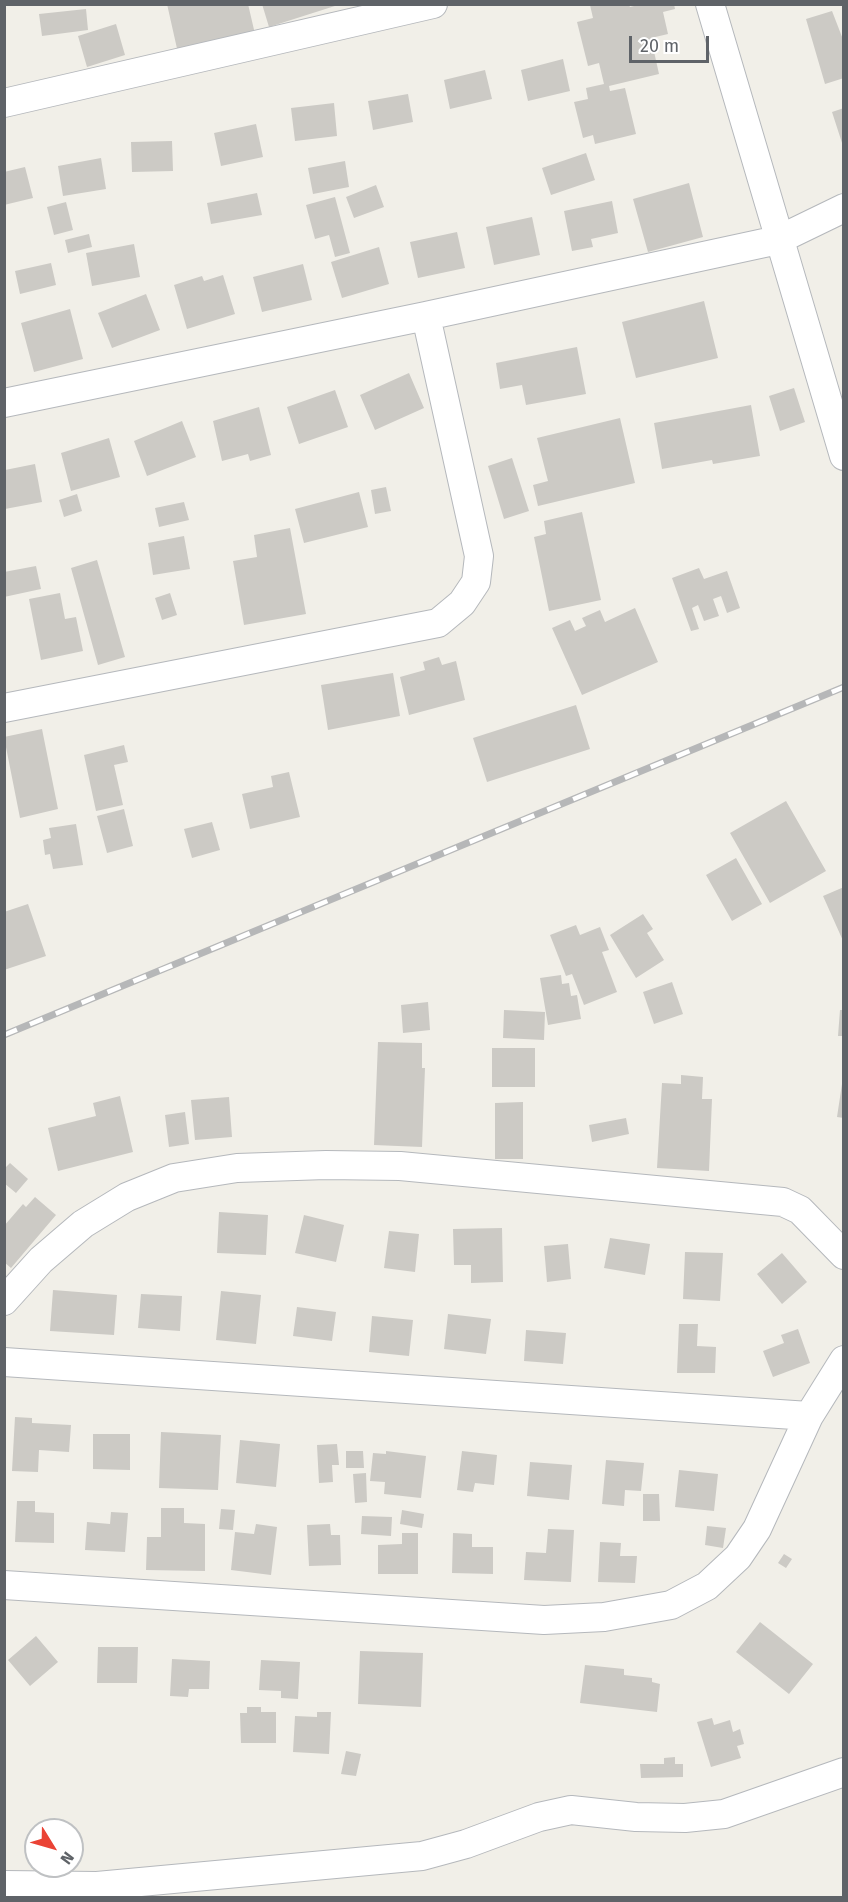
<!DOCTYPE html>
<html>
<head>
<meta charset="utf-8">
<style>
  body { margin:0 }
  #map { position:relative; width:848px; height:1902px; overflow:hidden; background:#f1efe8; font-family:"Fira Sans",sans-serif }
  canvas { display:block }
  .frame { position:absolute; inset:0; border:6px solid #5f6368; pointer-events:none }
  .north { position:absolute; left:24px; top:1818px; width:60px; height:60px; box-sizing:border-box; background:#fff; border:2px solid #bfc1c3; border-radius:50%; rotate:127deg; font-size:16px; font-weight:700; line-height:24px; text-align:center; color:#5f6368 }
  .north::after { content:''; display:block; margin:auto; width:21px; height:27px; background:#ea4335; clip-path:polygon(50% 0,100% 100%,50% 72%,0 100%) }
  .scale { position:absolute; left:629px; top:36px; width:80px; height:27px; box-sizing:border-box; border:3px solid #5f6368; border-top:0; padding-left:8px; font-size:18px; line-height:21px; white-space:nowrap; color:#5f6368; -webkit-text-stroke:4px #fff; paint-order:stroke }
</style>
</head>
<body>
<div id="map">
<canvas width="848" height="1902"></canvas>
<div class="frame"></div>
<div class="north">N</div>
<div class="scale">20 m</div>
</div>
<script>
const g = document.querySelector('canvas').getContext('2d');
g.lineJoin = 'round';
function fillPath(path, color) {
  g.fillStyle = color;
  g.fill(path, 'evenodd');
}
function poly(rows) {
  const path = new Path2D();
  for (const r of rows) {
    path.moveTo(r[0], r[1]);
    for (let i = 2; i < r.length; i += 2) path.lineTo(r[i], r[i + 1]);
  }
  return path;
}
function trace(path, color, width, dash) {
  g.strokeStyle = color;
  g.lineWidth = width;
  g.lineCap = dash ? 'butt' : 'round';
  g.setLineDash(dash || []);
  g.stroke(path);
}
fillPath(poly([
  [167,4,248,4,255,34,178,53],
  [262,4,338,4,338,5,269,27],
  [642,4,674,4,675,9,663,12,668,34,651,38,659,74,609,86,610,91,625,88,636,134,595,144,593,135,583,138,574,102,588,99,586,88,604,84,599,63,588,66,577,22,593,18,590,5,629,5,630,7],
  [86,9,88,30,42,36,39,14],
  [832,11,844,42,844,78,825,84,806,19],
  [116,24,125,55,87,67,78,36],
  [563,59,570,91,528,101,521,70],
  [485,70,492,99,450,109,444,80],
  [408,94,413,122,373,130,368,101],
  [334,103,337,136,295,141,291,108],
  [844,108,844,146,843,146,832,112],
  [256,124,263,157,221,166,214,133],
  [172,141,173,171,132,172,131,142],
  [586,153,595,180,551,195,542,168],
  [101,158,106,189,63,196,58,166],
  [345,161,349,187,313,194,308,168],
  [25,167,33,198,4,205,4,172],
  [689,183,703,237,648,252,633,199],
  [376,185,384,207,354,218,346,197],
  [257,193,262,215,211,224,207,203],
  [335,197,350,253,335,257,329,235,315,239,306,205],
  [612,201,618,233,591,239,593,247,572,251,564,211],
  [66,202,73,230,54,235,47,207],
  [532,217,540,255,494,265,486,227],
  [457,232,465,268,418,278,410,242],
  [89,234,92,247,68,253,65,240],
  [134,244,140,277,92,286,86,253],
  [379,247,389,284,342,298,331,262],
  [51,263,56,285,20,294,15,271],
  [303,264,312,300,262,312,253,277],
  [223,275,235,314,187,329,174,285,202,276,204,281],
  [146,294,160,330,112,348,98,313],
  [704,301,718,358,636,378,622,322],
  [70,309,83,359,34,372,21,323],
  [577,347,586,394,526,405,522,385,500,389,496,363],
  [409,373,424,408,375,430,360,395],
  [794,388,805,422,780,431,769,396],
  [335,390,348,427,299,444,287,407],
  [751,405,760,456,713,464,712,460,662,469,654,423],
  [259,407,271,455,250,461,248,454,222,461,213,421],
  [620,418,635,483,538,506,533,485,548,481,537,438],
  [182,421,196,457,147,476,134,441],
  [109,438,120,477,71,491,61,453],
  [512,458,529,511,504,519,488,466],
  [35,464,42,502,5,509,5,470],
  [386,487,391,511,375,514,371,490],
  [359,492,368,527,304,543,295,509],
  [77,494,82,511,64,517,59,500],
  [184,502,189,520,159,527,155,508],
  [582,512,601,600,549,611,534,537,546,534,544,521],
  [290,528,306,614,244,625,233,561,257,557,254,535],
  [184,536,190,569,153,575,148,543],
  [97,560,125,657,98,665,71,568],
  [36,566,41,589,4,597,4,572],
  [699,568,704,579,727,571,740,608,727,613,721,596,713,599,719,616,704,621,698,605,692,608,699,629,691,631,672,578],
  [60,593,65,619,76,617,83,651,41,660,29,599],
  [170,593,177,615,162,620,155,598],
  [635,608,658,662,582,695,552,628,570,620,575,631,586,626,582,618,600,610,605,622],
  [439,657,442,665,456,661,465,700,409,715,400,677,425,670,423,662],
  [393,673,400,716,328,730,321,685],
  [576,705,590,749,487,782,473,738],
  [42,729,58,809,20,818,4,737],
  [124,745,128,762,114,765,123,805,96,811,84,755],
  [289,772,300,817,250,829,242,794,273,787,271,776],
  [786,801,826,871,770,903,730,833],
  [124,809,133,846,107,853,97,816],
  [212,822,220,850,192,858,184,829],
  [76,824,83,865,53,869,50,854,45,855,43,840,51,838,49,828],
  [736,858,762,904,732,921,706,875],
  [844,887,844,943,823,896],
  [28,904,46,956,4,970,4,912],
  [643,914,653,929,647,933,664,960,636,978,610,935],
  [576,925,580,935,600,927,609,950,602,952,617,992,584,1005,572,974,566,976,550,935],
  [561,975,562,984,569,983,571,996,577,995,581,1019,548,1025,540,978],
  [672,982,683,1014,654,1024,643,992],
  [428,1002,430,1030,403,1033,401,1005],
  [504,1010,545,1012,544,1040,503,1038],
  [840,1010,844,1010,844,1036,838,1036],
  [378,1042,422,1043,422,1068,425,1068,422,1147,374,1145],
  [492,1048,535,1048,535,1087,492,1087],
  [681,1075,703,1077,702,1099,712,1099,709,1171,657,1168,662,1083,681,1084],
  [842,1084,844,1084,844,1118,837,1117],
  [120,1096,133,1152,58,1171,48,1128,96,1116,93,1103],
  [229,1097,232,1137,195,1140,191,1100],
  [523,1102,523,1159,495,1159,495,1103],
  [185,1112,189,1144,169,1147,165,1115],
  [626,1118,629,1134,592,1142,589,1125],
  [10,1163,28,1179,16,1193,4,1183,4,1169],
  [35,1197,56,1215,11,1268,4,1262,4,1226,23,1204,26,1207],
  [219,1212,268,1215,266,1255,217,1253],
  [304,1215,344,1225,336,1262,295,1253],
  [502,1228,503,1282,471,1283,471,1265,454,1265,453,1229],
  [389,1231,419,1234,415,1272,384,1268],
  [610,1238,650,1244,645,1275,604,1268],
  [568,1244,571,1279,547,1282,544,1246],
  [685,1252,723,1253,720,1301,683,1299],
  [782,1253,807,1282,782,1304,757,1274],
  [53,1290,117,1295,114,1335,50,1331],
  [221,1291,261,1295,256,1344,216,1340],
  [141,1294,182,1296,180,1331,138,1328],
  [297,1307,336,1312,332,1341,293,1336],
  [448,1314,491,1319,486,1354,444,1349],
  [372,1316,413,1320,409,1356,369,1352],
  [679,1324,698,1324,697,1346,716,1347,715,1373,677,1373],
  [798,1329,810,1363,773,1377,763,1351,784,1343,781,1335],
  [526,1330,566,1333,563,1364,524,1361],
  [15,1417,32,1418,32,1423,71,1425,69,1452,39,1450,38,1472,12,1471],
  [161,1432,221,1435,218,1490,159,1488],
  [93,1434,130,1434,130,1470,93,1469],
  [240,1440,280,1444,276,1487,236,1483],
  [337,1444,339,1465,332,1465,333,1482,319,1483,317,1445],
  [346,1451,363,1451,364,1468,346,1468],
  [386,1451,426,1456,421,1498,384,1494,385,1482,370,1481,373,1453,386,1454],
  [462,1451,497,1455,494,1485,475,1483,473,1492,457,1490],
  [606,1460,644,1463,641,1491,625,1490,624,1506,602,1504],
  [530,1462,572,1465,569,1500,527,1496],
  [679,1470,718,1474,714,1511,675,1507],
  [366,1473,367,1502,355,1503,353,1474],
  [643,1494,659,1494,660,1521,643,1521],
  [17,1501,35,1501,35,1512,54,1513,54,1543,15,1542],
  [161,1508,184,1508,184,1523,205,1524,205,1571,146,1570,147,1537,161,1537],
  [221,1509,235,1510,233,1530,219,1529],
  [402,1510,424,1514,422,1528,400,1524],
  [111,1512,128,1513,125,1552,85,1550,87,1522,110,1524],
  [362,1516,392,1517,391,1536,361,1534],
  [256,1524,277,1527,271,1575,231,1570,235,1532,254,1534],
  [330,1524,331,1535,340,1535,341,1565,309,1566,307,1525],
  [707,1526,726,1528,723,1548,705,1545],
  [548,1529,574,1530,571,1582,524,1580,526,1552,546,1553],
  [402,1533,418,1533,418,1574,378,1574,378,1545,402,1544],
  [453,1533,472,1534,472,1547,493,1547,493,1574,452,1573],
  [600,1542,621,1543,620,1556,637,1556,635,1583,598,1582],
  [784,1554,792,1559,786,1568,778,1563],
  [760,1622,813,1664,789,1694,736,1652],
  [36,1636,58,1662,30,1686,8,1660],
  [98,1647,138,1647,137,1683,97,1683],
  [360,1651,423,1653,421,1707,358,1704],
  [172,1659,210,1661,209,1689,189,1689,188,1697,170,1696],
  [261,1660,300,1662,298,1699,281,1698,281,1691,259,1690],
  [585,1665,624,1669,624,1675,652,1678,652,1682,660,1684,657,1712,580,1703],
  [247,1707,261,1707,261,1712,276,1712,276,1743,241,1743,240,1713,247,1713],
  [317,1712,331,1712,329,1754,293,1752,295,1716,317,1717],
  [712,1718,714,1725,730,1720,733,1732,740,1729,744,1744,737,1746,741,1758,711,1767,697,1722],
  [346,1751,361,1754,356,1776,341,1774],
  [675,1757,675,1764,683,1764,683,1777,641,1778,640,1764,664,1764,664,1758]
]), '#cccac5');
const minor = poly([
  [710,4,844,456],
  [4,103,433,4],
  [4,403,426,316],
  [4,708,438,623,462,603,476,582,479,556,426,316,778,240,844,208],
  [4,1301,41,1260,83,1224,127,1197,174,1178,237,1168,326,1165,400,1166,783,1202,800,1210,844,1255],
  [4,1362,809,1416],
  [4,1585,544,1620,604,1617,671,1605,707,1586,738,1557,757,1529,809,1416,844,1360],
  [4,1885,97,1886,422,1856,466,1844,539,1817,571,1810,636,1817,685,1818,724,1814,844,1772]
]);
trace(minor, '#b5b8bc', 30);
trace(minor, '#fff', 28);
const rail = poly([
  [4,1035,844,687]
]);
trace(rail, '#b6b7b8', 7);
trace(rail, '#fff', 4.5, [14]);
</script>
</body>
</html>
